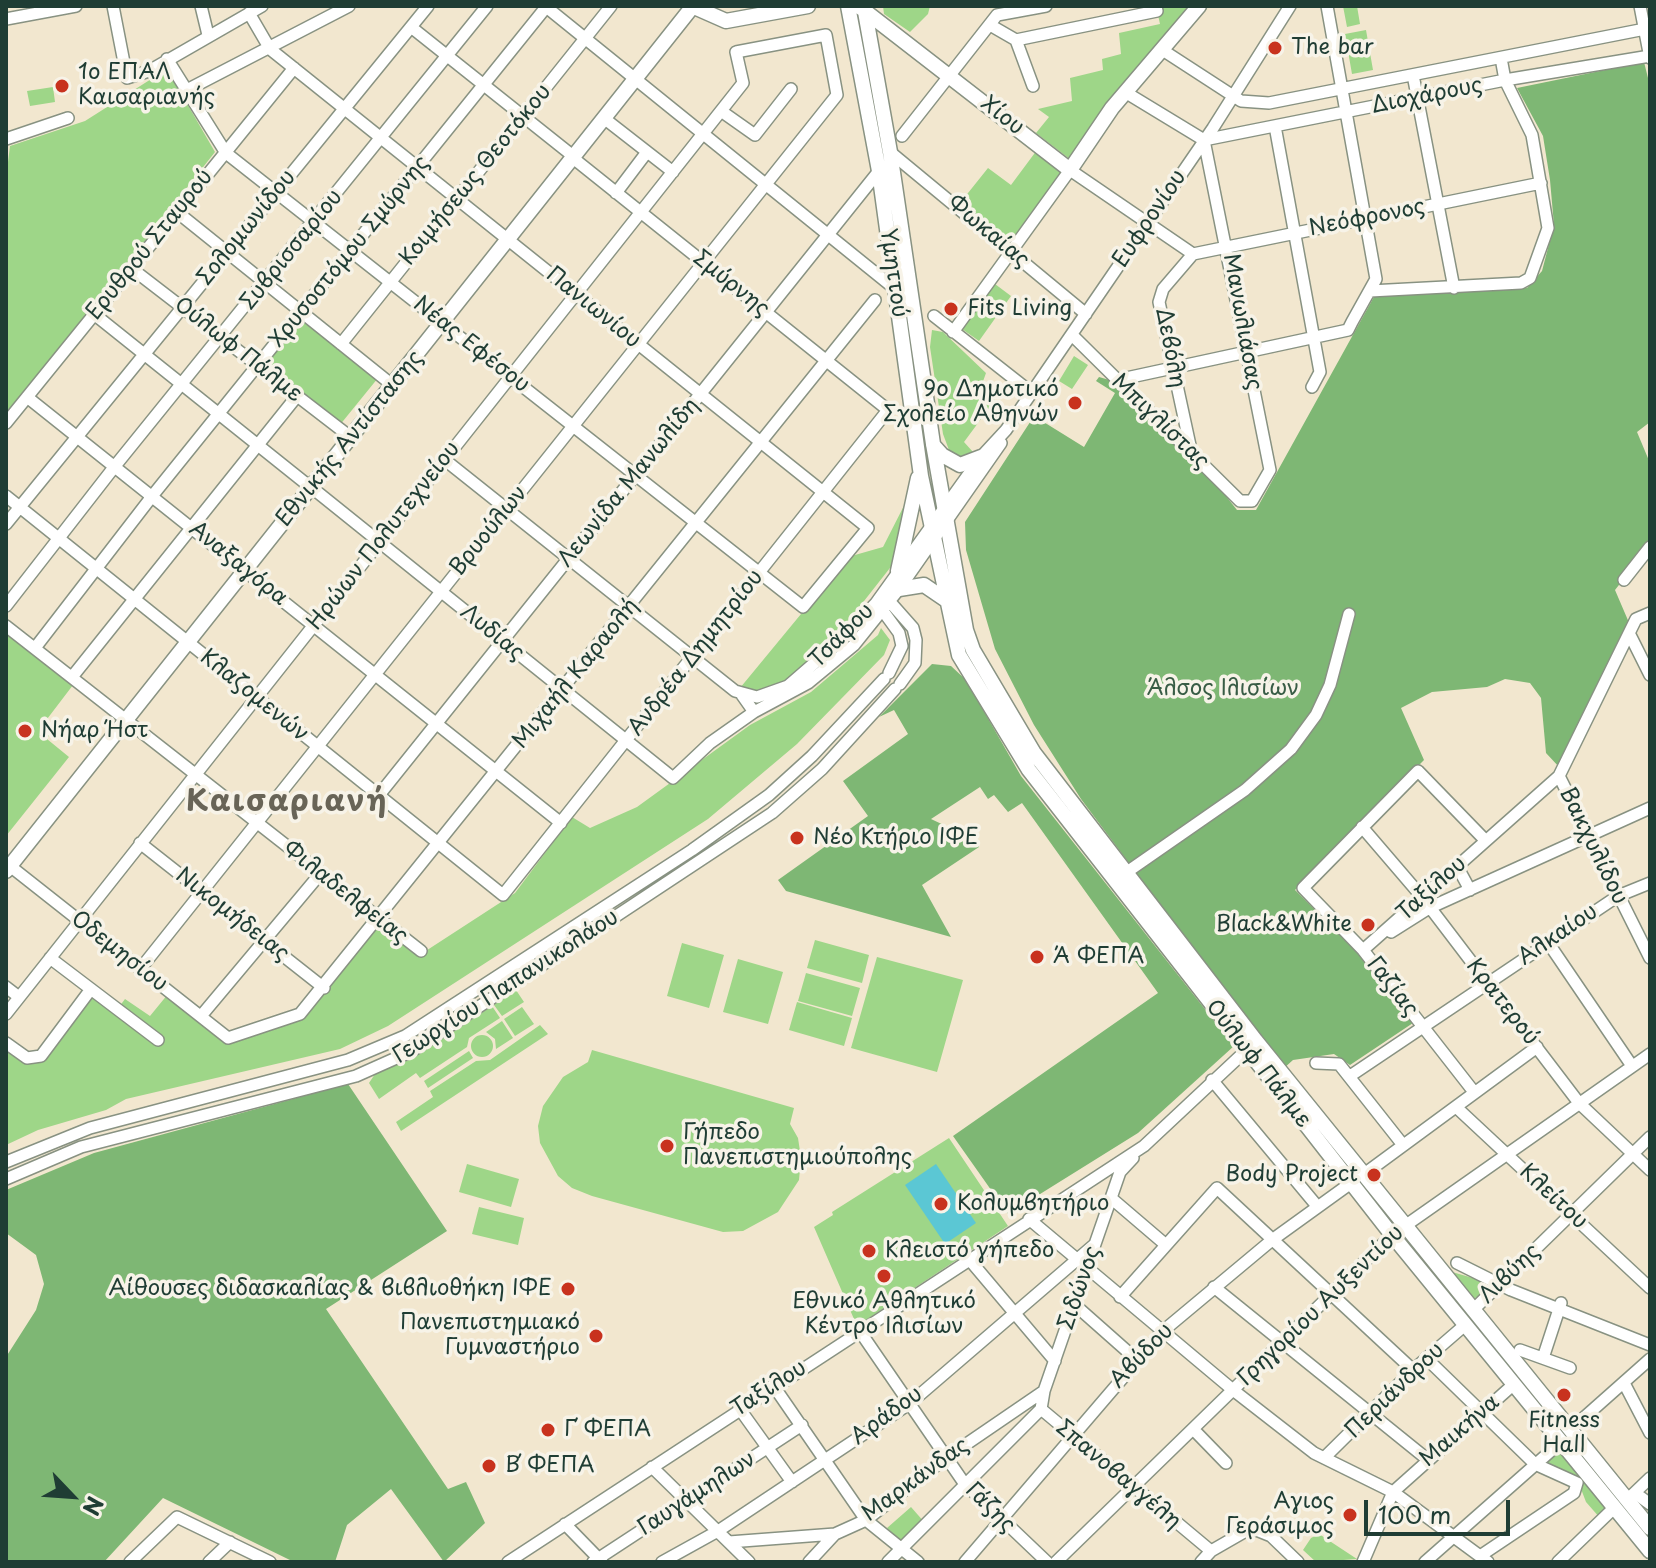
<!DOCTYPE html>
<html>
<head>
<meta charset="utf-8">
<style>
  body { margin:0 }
  #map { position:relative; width:1656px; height:1568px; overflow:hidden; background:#f2e7cf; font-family:"Playpen Sans",sans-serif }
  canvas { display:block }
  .frame { position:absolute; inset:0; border:8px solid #1f3d34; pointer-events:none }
  .north { position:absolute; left:32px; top:1456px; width:80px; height:80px; -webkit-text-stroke:6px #f7f3e8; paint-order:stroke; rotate:115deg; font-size:22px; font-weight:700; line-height:32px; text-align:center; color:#1f3d34 }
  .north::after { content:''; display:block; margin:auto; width:28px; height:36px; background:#1f3d34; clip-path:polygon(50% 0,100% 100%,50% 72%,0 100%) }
  .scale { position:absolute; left:1364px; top:1500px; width:146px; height:36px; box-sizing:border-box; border:4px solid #1f3d34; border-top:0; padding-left:10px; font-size:24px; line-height:28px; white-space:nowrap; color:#1f3d34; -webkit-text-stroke:6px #f7f3e8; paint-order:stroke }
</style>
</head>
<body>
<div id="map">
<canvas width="1656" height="1568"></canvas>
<div class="frame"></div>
<div class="north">N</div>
<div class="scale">100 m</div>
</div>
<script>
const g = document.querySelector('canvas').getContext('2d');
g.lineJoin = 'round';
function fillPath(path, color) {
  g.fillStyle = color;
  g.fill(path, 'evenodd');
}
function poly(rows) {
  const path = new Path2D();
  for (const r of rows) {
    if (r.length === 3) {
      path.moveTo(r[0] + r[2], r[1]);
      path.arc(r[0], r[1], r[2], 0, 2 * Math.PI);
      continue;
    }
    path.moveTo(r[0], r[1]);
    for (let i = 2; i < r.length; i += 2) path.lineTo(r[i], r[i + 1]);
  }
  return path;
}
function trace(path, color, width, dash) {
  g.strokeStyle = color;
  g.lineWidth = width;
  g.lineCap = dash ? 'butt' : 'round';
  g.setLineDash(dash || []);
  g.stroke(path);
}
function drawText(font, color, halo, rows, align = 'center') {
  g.font = font + ' "Playpen Sans",sans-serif';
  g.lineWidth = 7;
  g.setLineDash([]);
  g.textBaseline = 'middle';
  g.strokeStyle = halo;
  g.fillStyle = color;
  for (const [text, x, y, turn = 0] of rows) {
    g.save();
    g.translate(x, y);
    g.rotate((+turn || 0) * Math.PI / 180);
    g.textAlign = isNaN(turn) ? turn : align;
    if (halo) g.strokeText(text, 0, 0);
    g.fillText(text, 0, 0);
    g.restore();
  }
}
fillPath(poly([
  [883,6,930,6,928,14,910,32,884,14],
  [1156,6,1193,6,1071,160,1036,133,1049,117,1038,109,1072,101,1070,78,1103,70,1102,59,1121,54,1119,33,1160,24],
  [1343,6,1357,6,1360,24,1347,27],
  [1366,30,1373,70,1352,74,1345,34],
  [167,69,215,152,6,417,6,178,10,146,85,121],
  [53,87,55,102,30,106,27,91],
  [1037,150,1064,171,1008,244,960,203,988,168,1011,185],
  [995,284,1011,296,979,341,962,329],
  [303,318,378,378,339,426,265,366],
  [932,330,943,332,986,373,981,387,995,400,964,442,973,452,964,459,949,450,943,434,930,347],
  [1074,356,1088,365,1072,389,1059,381],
  [914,486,897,559,846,624,790,681,761,692,740,688,848,557,883,547],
  [881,628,890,640,884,655,797,744,708,819,388,1026,340,1049,126,1099,106,1110,38,1130,6,1145,6,1047,32,1061,91,994,116,1011,125,999,150,1016,168,994,226,1043,302,1017,379,926,418,956,515,893,572,817,590,828,637,807,750,725,811,692,878,635],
  [6,631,73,685,41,727,50,734,47,739,69,757,6,836],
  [815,940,869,955,862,983,807,968],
  [682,943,724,955,709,1008,667,996],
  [877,957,963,980,937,1072,851,1048],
  [738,959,783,972,768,1024,723,1012],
  [806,973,860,988,852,1016,798,1001],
  [516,990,524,1002,502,1016,494,1005],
  [797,1002,852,1018,844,1046,789,1030],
  [492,1006,500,1018,469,1038,467,1047,420,1078,416,1073,379,1099,369,1083,375,1074,427,1049],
  [522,1007,534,1024,515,1036,504,1019],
  [502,1021,513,1038,496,1049,495,1039,486,1032],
  [540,1025,548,1034,401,1131,396,1122,433,1097,430,1091,476,1061,490,1060],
  [482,1046,11],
  [592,1050,794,1108,790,1124,798,1138,801,1158,799,1180,778,1212,743,1231,723,1232,592,1196,572,1188,558,1176,540,1143,538,1126,543,1106,563,1077,588,1062],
  [469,1051,473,1058,428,1088,424,1081],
  [949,1138,1008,1226,857,1326,814,1227,833,1215,832,1212],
  [467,1164,519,1179,511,1207,459,1192],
  [479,1207,524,1218,518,1245,472,1234],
  [1445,1270,1494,1284,1470,1302],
  [1561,1450,1609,1508,1600,1518,1586,1502,1578,1481,1544,1464],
  [911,1507,925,1523,902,1544,887,1528],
  [1319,1534,1357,1559,1316,1562,1303,1550,1311,1538]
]), '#9ed688');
fillPath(poly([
  [1644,62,1650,86,1650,422,1637,432,1650,463,1650,545,1615,590,1630,625,1560,768,1546,753,1541,698,1530,683,1505,679,1487,687,1432,692,1401,708,1424,760,1295,890,1360,954,1413,1023,1350,1065,1334,1054,1293,1060,1283,1069,1081,799,1034,725,995,649,966,550,965,522,1034,416,1084,447,1115,393,1096,381,1099,377,1113,381,1194,456,1237,510,1256,510,1375,295,1527,288,1542,271,1554,225,1550,180,1543,136,1517,88],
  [932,664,951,666,966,680,1021,776,1234,1046,1138,1133,1008,1214,953,1136,1158,993,1022,803,1008,812,994,795,988,799,980,787,931,819,948,827,956,839,968,831,979,847,922,885,951,937,786,891,778,880,868,816,843,781,908,734,894,710,879,717],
  [348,1084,447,1231,326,1309,448,1489,466,1482,485,1523,444,1562,391,1489,347,1525,335,1562,294,1562,163,1498,104,1562,6,1562,6,1357,36,1310,44,1284,36,1255,6,1233,6,1190,94,1153]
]), '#7eb774');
fillPath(poly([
  [936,1164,976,1223,945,1244,905,1185]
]), '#5bc7d4');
const minor = poly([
  [113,6,127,78,149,71,262,6],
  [201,6,208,35],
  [545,6,894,288],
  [1640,6,1650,58],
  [997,15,1046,6],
  [6,19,76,6],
  [990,25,1016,40,1157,11,1156,6],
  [411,27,568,152],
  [1016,40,1033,86],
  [1164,51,1241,101,1269,103,1645,29],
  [167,59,226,153,803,607,868,528,270,49,249,13],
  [1413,75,1454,288],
  [185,91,349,6],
  [1125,92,1204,140],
  [721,111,755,135,791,89],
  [605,119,673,172],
  [1275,126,1320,372,1312,387],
  [902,136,997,15],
  [6,139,68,118],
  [1204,140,1505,80,1650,56],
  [890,152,1086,314],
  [616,193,647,152],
  [177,212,386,380],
  [1193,254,1541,183],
  [131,268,344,432],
  [1370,291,1521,283,1530,278,1548,228,1532,135,1505,80,1501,58],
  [94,314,304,482],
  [934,316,1032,393],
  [953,332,1070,170,1193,254],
  [1072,335,1240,501,1252,501,1270,470,1204,140],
  [341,344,611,6],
  [1117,380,1348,330,1352,322,1376,279,1327,6],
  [27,397,561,823],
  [6,423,294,68],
  [1191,450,1159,302,1163,289,1193,254],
  [445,460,735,691,757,697,788,686,841,640,876,603,981,457,1006,430,1213,128,1290,6],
  [311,487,673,778,710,743,754,712,742,695],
  [6,496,503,895,888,410,573,158],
  [6,524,428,6],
  [1624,580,1650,547],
  [890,602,913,628,916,640,915,663,900,684],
  [6,606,115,466,487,6],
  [883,611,899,633,902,646,889,673],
  [6,626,421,951],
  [1630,635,1650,675],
  [35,648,153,495,547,6],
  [72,677,297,396],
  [754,712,808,683,854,645,899,589,1001,443],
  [1559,776,1650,958],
  [379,795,879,171],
  [1362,827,1422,897,1579,1103,1650,1170],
  [140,843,324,988],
  [10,866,228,1038,300,1014,875,300],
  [1457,866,1470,890],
  [1127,872,1245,790,1291,749,1316,715,1330,685,1349,614],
  [1391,932,1429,908,1650,808],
  [1547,941,1632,1066],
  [1363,950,1559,776,1636,619,1650,613],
  [50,958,158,1040],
  [6,987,19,997],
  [6,1014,743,83,736,52,826,35,837,95,141,968],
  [201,1016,320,874],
  [6,1043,27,1058,41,1056,91,989],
  [1316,1063,1339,1064,1403,1145],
  [1350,1076,1618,896,1650,883],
  [1212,1080,1317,1206],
  [1474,1092,1363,950,1303,888,1418,771,1485,840],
  [1456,1107,1650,1288],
  [1133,1158,1120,1172,1111,1198,1044,1391,1041,1409,1211,1551],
  [6,1162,90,1128,348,1060,405,1036,692,850,769,795,812,756,884,679],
  [1363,1175,1537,1047],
  [6,1179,81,1147,356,1076,412,1051,772,813,822,769,895,689],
  [1111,1198,1166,1245],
  [1029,1219,1233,1390,1314,1453,1393,1492,1488,1562],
  [968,1258,1055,1361],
  [1457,1263,1511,1290,1650,1345],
  [1214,1287,1427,1459],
  [1120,1297,1217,1188,1413,1370],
  [1075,1305,1136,1359],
  [1473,1310,1650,1137],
  [859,1330,964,1483,1047,1562],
  [1520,1350,1570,1368],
  [1426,1358,1535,1464,1577,1483,1574,1493,1480,1556],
  [1543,1358,1561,1303],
  [1624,1383,1650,1433],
  [773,1385,866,1520,918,1562],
  [739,1408,792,1482],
  [1193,1429,1226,1463],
  [1570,1430,1650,1359],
  [1324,1458,1413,1370,1465,1325],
  [652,1467,749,1562],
  [1635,1493,1650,1504],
  [1627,1500,1650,1478],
  [565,1524,602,1562],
  [729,1542,835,1534,866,1520,946,1458,1044,1391],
  [130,1562,177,1517,270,1562],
  [209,1562,230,1542],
  [508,1562,1144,1146,1253,1044],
  [593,1562,802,1425],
  [662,1562,718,1531,909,1404,1094,1245],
  [809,1562,835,1534],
  [888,1562,1041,1409],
  [965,1562,1163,1331,1272,1240,1351,1183],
  [1056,1562,1392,1235,1650,1054],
  [1201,1562,1211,1551,1251,1528,1271,1536,1298,1562],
  [1363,1562,1393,1492,1514,1384],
  [1425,1562,1561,1442],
  [1558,1562,1615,1507]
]);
const major = poly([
  [692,6,726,21,808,6],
  [848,6,879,171,921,476,959,655,1029,770,1392,1235,1650,1551],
  [864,6,890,152,933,444,966,630,973,650,1034,753,1256,1041,1650,1528],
  [861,8,1070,170,1112,108,1199,6],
  [933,445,942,455,960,465,981,457],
  [898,571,918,478],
  [899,589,924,585,946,600],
  [6,871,693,6]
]);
trace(minor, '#889282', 14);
trace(major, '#889282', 17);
trace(minor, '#fff', 11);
trace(major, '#fff', 14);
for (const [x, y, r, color] of [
  [1275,48,8,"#c8321e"],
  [62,86,8,"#c8321e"],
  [951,309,8,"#c8321e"],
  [1075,403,8,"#c8321e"],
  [25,731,8,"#c8321e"],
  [797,838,8,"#c8321e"],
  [1368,925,8,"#c8321e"],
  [1037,957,8,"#c8321e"],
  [667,1146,8,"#c8321e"],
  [1374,1175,8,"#c8321e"],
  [941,1204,8,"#c8321e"],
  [869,1251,8,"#c8321e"],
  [884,1276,8,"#c8321e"],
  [568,1289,8,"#c8321e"],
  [596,1336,8,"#c8321e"],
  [1564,1395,8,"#c8321e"],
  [548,1430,8,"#c8321e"],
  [489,1466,8,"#c8321e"],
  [1350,1515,8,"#c8321e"]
]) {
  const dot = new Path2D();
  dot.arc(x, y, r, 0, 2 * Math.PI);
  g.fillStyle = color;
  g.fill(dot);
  trace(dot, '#f7f3e8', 3);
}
drawText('22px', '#1f3d34', '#f7f3e8', [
  ["The bar",1291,48],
  ["1ο ΕΠΑΛ",78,73],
  ["Καισαριανής",78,98],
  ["Fits Living",967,309],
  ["9ο Δημοτικό",1059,390,"right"],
  ["Σχολείο Αθηνών",1059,415,"right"],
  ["Νήαρ Ήστ",41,731],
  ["Νέο Κτήριο ΙΦΕ",813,838],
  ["Black&White",1352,925,"right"],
  ["Α΄ ΦΕΠΑ",1053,957],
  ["Γήπεδο",683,1133],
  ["Πανεπιστημιούπολης",683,1158],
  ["Body Project",1358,1175,"right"],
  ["Κολυμβητήριο",957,1204],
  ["Κλειστό γήπεδο",885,1251],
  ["Αίθουσες διδασκαλίας & βιβλιοθήκη ΙΦΕ",552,1289,"right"],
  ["Εθνικό Αθλητικό",884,1302,"center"],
  ["Κέντρο Ιλισίων",884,1327,"center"],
  ["Πανεπιστημιακό",580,1323,"right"],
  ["Γυμναστήριο",580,1348,"right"],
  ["Fitness",1564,1421,"center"],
  ["Hall",1564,1446,"center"],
  ["Γ΄ ΦΕΠΑ",564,1430],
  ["Β΄ ΦΕΠΑ",505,1466],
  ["Αγιος",1334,1502,"right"],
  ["Γεράσιμος",1334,1527,"right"]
], 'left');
drawText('22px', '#1f3d34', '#f7f3e8', [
  ["Διοχάρους",1427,96,-11],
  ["Χίου",1002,116,38],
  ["Κοιμήσεως Θεοτόκου",476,175,-51],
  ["Νεόφρονος",1367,218,-11],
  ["Ευφρονίου",1150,219,-56],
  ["Σολομωνίδου",247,228,-51],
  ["Φωκαίας",988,232,40],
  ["Ερυθρού Σταυρού",150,245,-51],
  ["Συβρισσαρίου",292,250,-51],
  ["Χρυσοστόμου Σμύρνης",350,252,-51],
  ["Υμηττού",893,273,82],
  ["Σμύρνης",731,284,39],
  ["Πανιωνίου",593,308,39],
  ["Μανωλιάσας",1242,322,80],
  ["Νέας Εφέσου",471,345,38],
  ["Δεβόλη",1170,348,79],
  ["Ούλωφ Πάλμε",238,350,38],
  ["Μπιγλίστας",1160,422,44],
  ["Εθνικής Αντίστασης",350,439,-51],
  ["Λεωνίδα Μανωλίδη",629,483,-51],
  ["Βρυούλων",489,531,-51],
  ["Ηρώων Πολυτεχνείου",384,536,-52],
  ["Αναξαγόρα",238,564,39],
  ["Λυδίας",492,633,39],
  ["Τσάφου",842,636,-45],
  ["Ανδρέα Δημητρίου",696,653,-52],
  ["Μιχαήλ Καραολή",576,674,-51],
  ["Κλαζομενών",254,696,39],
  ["Βακχυλίδου",1593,846,64],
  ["Ταξίλου",1432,889,-42],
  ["Φιλαδελφείας",345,893,38],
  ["Νικομήδειας",232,915,38],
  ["Αλκαίου",1558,935,-34],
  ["Οδεμησίου",119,952,38],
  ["Γεωργίου Παπανικολάου",506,987,-33],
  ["Γαζίας",1392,987,52],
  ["Κρατερού",1502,1002,52],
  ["Ούλωφ Πάλμε",1258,1064,52],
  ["Κλείτου",1553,1197,43],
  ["Λιβύης",1510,1274,-44],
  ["Σιδώνος",1080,1288,-71],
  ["Γρηγορίου Αυξεντίου",1321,1306,-44],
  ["Αβύδου",1142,1356,-46],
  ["Ταξίλου",769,1389,-33],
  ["Περιάνδρου",1395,1391,-44],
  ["Αράδου",887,1416,-36],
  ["Μαικήνα",1460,1431,-41],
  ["Σπανοβαγγέλη",1118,1475,40],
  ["Μαρκάνδας",916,1480,-36],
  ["Γαυγάμηλων",697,1494,-33],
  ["Γάζης",990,1508,45]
]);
drawText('22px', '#385c45', '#f7f3e8', [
  ["Άλσος Ιλισίων",1223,689]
]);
g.letterSpacing = '2px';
drawText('bold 30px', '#686457', '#f7f3e8', [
  ["Καισαριανή",287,803]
]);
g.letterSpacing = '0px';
</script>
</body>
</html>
